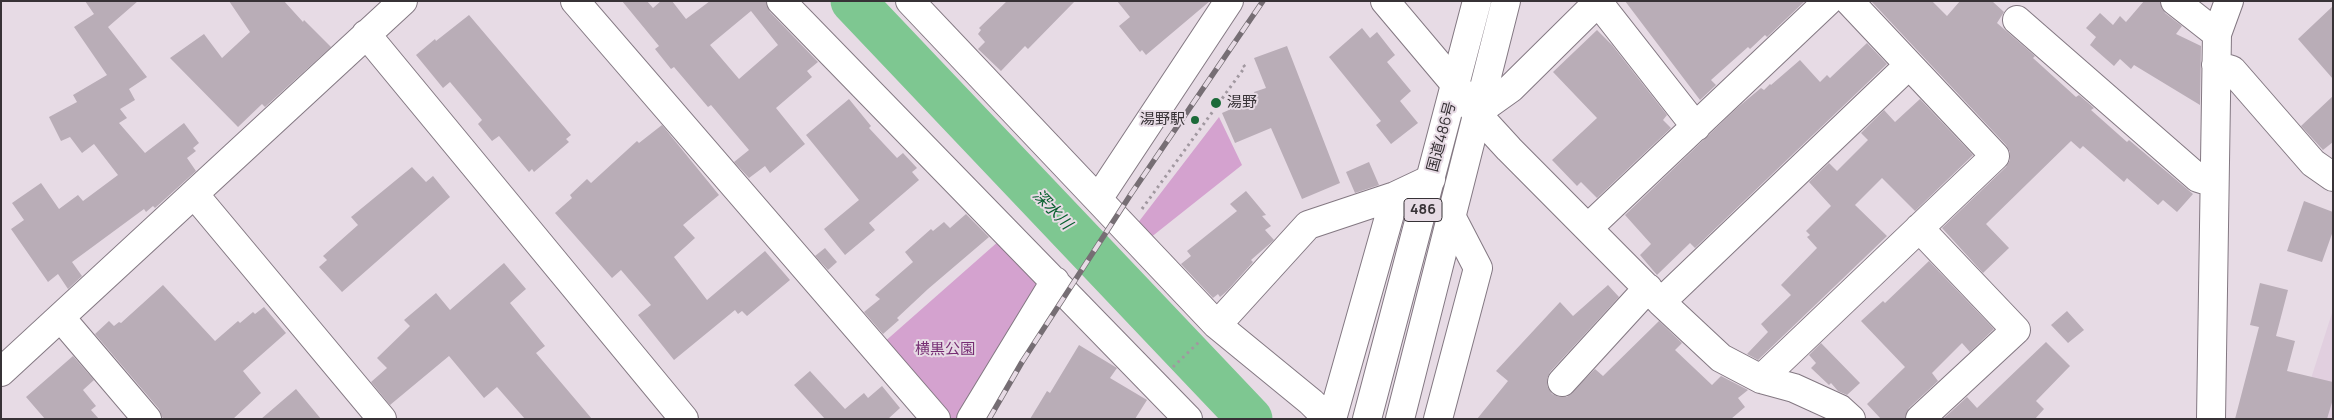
<!DOCTYPE html>
<html>
<head>
<meta charset="utf-8">
<style>
  body { margin:0 }
  #map { position:relative; width:2334px; height:420px; overflow:hidden; background:#e7dbe5; font-family:Manrope,sans-serif }
  canvas { display:block }
  .frame { position:absolute; inset:0; border:2px solid #373236; pointer-events:none }
</style>
</head>
<body>
<div id="map">
<canvas width="2334" height="420"></canvas>
<div class="frame"></div>
</div>
<script>
const g = document.querySelector('canvas').getContext('2d');
g.lineJoin = 'round';
function fillPath(path, color) {
  g.fillStyle = color;
  g.fill(path, 'evenodd');
}
function poly(rows) {
  const path = new Path2D();
  for (const r of rows) {
    path.moveTo(r[0], r[1]);
    for (let i = 2; i < r.length; i += 2) path.lineTo(r[i], r[i + 1]);
  }
  return path;
}
function trace(path, color, width, dash) {
  g.strokeStyle = color;
  g.lineWidth = width;
  g.lineCap = dash ? 'butt' : 'round';
  g.setLineDash(dash || []);
  g.stroke(path);
}
function drawText(font, color, halo, rows, align = 'center') {
  g.font = font + ' Manrope,"Noto Sans JP",sans-serif';
  g.lineWidth = 4;
  g.setLineDash([]);
  g.textBaseline = 'middle';
  g.strokeStyle = halo;
  g.fillStyle = color;
  for (const [text, x, y, turn = 0] of rows) {
    g.save();
    g.translate(x, y);
    g.rotate((+turn || 0) * Math.PI / 180);
    g.textAlign = isNaN(turn) ? turn : align;
    if (halo) g.strokeText(text, 0, 0);
    g.fillText(text, 0, 0);
    g.restore();
  }
}
fillPath(poly([
  [2333,310,2333,419,2298,419]
]), '#e1cfdf');
fillPath(poly([
  [1219,117,1242,165,1150,238,1137,224],
  [1000,240,1040,279,956,419,948,419,882,344]
]), '#d4a2cf');
trace(poly([
  [853,1,1250,419]
]), '#7ec791', 45);
fillPath(poly([
  [85,1,138,1,108,27,147,77,129,89,135,100,120,109,127,118,119,123,145,153,184,123,199,143,193,148,196,151,187,158,196,171,155,208,153,206,146,212,144,209,72,262,82,276,68,289,58,274,48,282,11,229,24,220,12,203,41,183,59,209,78,195,83,201,118,175,94,144,82,153,70,137,61,141,49,117,77,102,73,95,107,75,74,27,94,14],
  [229,1,284,1,303,22,304,20,331,47,265,107,262,104,238,127,170,58,204,34,222,58,250,32],
  [622,1,647,1,653,8,661,1,672,1,686,19,710,1,766,1,770,12,818,62,807,71,812,77,776,108,805,144,770,173,765,166,749,178,734,162,749,150,711,105,708,107,674,67,671,69,655,49,659,46],
  [751,11,778,45,739,79,710,45],
  [1007,1,1075,1,1028,49,1025,46,1001,71,978,49,985,42,978,34,981,30,979,28],
  [1117,1,1210,1,1146,55,1142,50,1140,52,1119,26,1130,17],
  [1625,1,1805,1,1767,37,1765,35,1750,49,1748,47,1711,80,1716,85,1700,100],
  [1871,1,1932,1,1947,16,1960,1,1992,1,2004,12,1997,23,2035,56,2033,58,2076,97,2079,95,2094,108,2091,110,2127,142,2129,140,2193,194,2177,212,2163,200,2158,205,2127,178,2124,182,2083,146,2080,149,2071,141,1986,224,2009,248,1983,273,1942,228,2006,167,2010,160,2010,152,2006,145],
  [2144,1,2160,1,2165,13,2182,26,2176,34,2201,46,2200,105,2134,65,2131,69,2120,59,2114,66,2090,45,2096,37,2086,28,2100,13,2113,25,2120,16,2126,22],
  [2333,6,2333,79,2298,39],
  [469,15,571,135,566,139,569,142,534,172,532,169,529,172,499,136,492,141,478,124,482,120,450,82,443,88,416,55,435,39,436,41],
  [1362,28,1370,38,1377,32,1395,55,1387,62,1411,91,1400,101,1418,123,1391,144,1376,125,1381,121,1329,57],
  [1597,30,1612,45,1667,115,1663,120,1671,128,1597,198,1581,182,1577,186,1552,160,1597,118,1553,72],
  [1867,43,1887,64,1695,248,1690,243,1657,275,1640,255,1651,244,1625,215,1737,108,1761,88,1764,90,1770,84,1771,85,1800,60,1820,82,1827,75,1830,78],
  [1287,46,1340,183,1302,199,1271,128,1235,143,1222,113,1256,98,1254,92,1266,88,1254,58],
  [2333,96,2333,142,2323,150,2301,126],
  [849,99,871,126,869,128,897,158,903,153,917,168,912,172,919,180,869,223,875,230,845,255,824,229,859,200,806,135],
  [1920,99,1973,155,1915,211,1882,178,1855,205,1887,236,1758,360,1747,354,1768,332,1761,324,1791,295,1781,285,1817,248,1807,237,1810,235,1806,231,1831,206,1809,182,1829,163,1837,171,1868,140,1861,133,1884,110,1895,122],
  [662,125,719,195,683,225,695,238,674,257,707,300,765,251,790,280,747,316,742,311,738,314,735,310,674,360,638,315,651,305,621,270,612,278,555,213,572,198,570,195,587,179,591,183,637,141,639,143],
  [1369,162,1379,185,1355,193,1346,172],
  [412,167,426,182,433,176,450,197,342,292,319,267,327,260,323,256,358,225,351,217],
  [1246,191,1266,215,1262,216,1271,226,1265,230,1274,240,1251,260,1253,262,1227,291,1220,297,1218,294,1213,298,1181,264,1191,256,1187,251,1237,211,1230,204],
  [2304,201,2333,212,2333,231,2322,262,2287,251],
  [966,214,989,237,928,289,897,318,899,320,883,334,864,312,880,299,875,295,913,262,905,252,931,229,933,231,944,222,950,228],
  [825,248,837,262,828,270,815,256],
  [1929,261,1994,329,1970,352,1962,343,1932,373,1938,381,1909,408,1905,419,1881,419,1867,404,1905,367,1861,321,1883,301,1885,303],
  [504,263,526,289,510,303,545,346,536,353,592,419,525,419,497,387,484,398,449,356,390,405,371,382,387,368,377,358,410,326,404,320,436,293,450,310],
  [2260,283,2288,290,2276,336,2295,341,2287,371,2333,382,2333,399,2327,419,2235,419,2259,327,2250,325],
  [163,285,215,341,238,321,240,323,253,312,255,314,264,307,286,333,243,371,261,393,233,419,163,419,159,409,95,334,109,321,114,326,119,322,121,323],
  [1608,285,1619,297,1550,372,1547,379,1547,386,1552,394,1559,397,1567,397,1595,369,1603,376,1659,321,1682,343,1675,350,1712,385,1721,376,1748,390,1738,398,1745,407,1731,419,1477,419,1508,381,1496,371,1560,302,1573,316],
  [2067,311,2084,330,2068,343,2051,325],
  [2046,342,2070,366,2036,401,2044,409,2035,419,1943,419,1967,397,1977,408],
  [1821,343,1860,383,1847,395,1838,391,1831,383,1829,385,1811,368,1816,363,1809,355],
  [1079,345,1117,368,1110,378,1147,400,1135,419,1030,419,1047,391,1050,393],
  [73,356,94,380,83,390,96,406,91,410,99,419,45,419,26,397],
  [810,371,845,409,864,393,868,398,882,386,900,408,888,419,825,419,794,385],
  [296,389,321,419,261,419]
]), '#b9adb7');
const minor = poly([
  [575,1,936,419],
  [781,1,1188,419],
  [910,1,1217,325,1311,402,1328,419],
  [1385,1,1455,84,1476,113,1509,149,1661,302,1721,358,1761,379,1794,388,1840,409,1851,419],
  [2175,1,2217,34],
  [1598,2,1696,127],
  [2017,20,2198,178,2214,183],
  [366,34,684,419],
  [2216,65,2232,70,2313,163,2333,177],
  [1476,113,1511,88,1599,1],
  [194,194,382,419],
  [1098,199,1229,1],
  [1588,228,1828,1],
  [1919,228,2016,330,1920,419],
  [1661,302,1909,65],
  [61,318,147,419],
  [1217,325,1308,225,1395,196,1431,179],
  [1,372,403,1],
  [1761,379,1995,156,1849,1],
  [1562,382,1648,288],
  [971,419,1055,281],
  [1332,419,1395,196],
  [1438,419,1478,268,1451,216],
  [2211,419,2217,34,2229,1]
]);
const highway = poly([
  [1367,419,1477,1],
  [1400,419,1506,1]
]);
trace(minor, '#837882', 30);
trace(highway, '#837882', 30);
trace(poly([
  [1142,209,1245,67,1241,62],
  [1173,367,1199,342]
]), '#a198a0', 3, [2.5, 4]);
trace(minor, '#fff', 28);
trace(highway, '#fff', 28);
const rail = poly([
  [989,419,1022,362,1131,194,1263,1]
]);
trace(rail, '#766e74', 5.5);
trace(rail, '#e7dbe5', 4, [11]);
for (const [x, y, r, color] of [
  [1216,103,6,"#1c6a39"],
  [1195,120,5,"#1c6a39"]
]) {
  const dot = new Path2D();
  dot.arc(x, y, r, 0, 2 * Math.PI);
  g.fillStyle = color;
  g.fill(dot);
  trace(dot, '#e7dbe5', 2);
}
for (const [x, y, w] of [
  [1423,210,38]
]) {
  const box = new Path2D();
  box.roundRect(x - w / 2, y - 11.5, w, 23, 4);
  g.fillStyle = '#e7dbe5';
  g.fill(box);
  trace(box, '#373236', 1);
}
drawText('bold 14px', '#373236', null, [
  ["486",1423,210]
]);
drawText('15px', '#373236', '#e7dbe5', [
  ["湯野",1227,103],
  ["湯野駅",1185,120,"right"]
], 'left');
drawText('15px', '#373236', '#e7dbe5', [
  ["国道486号",1442,137,-75]
]);
drawText('15px', '#762d73', '#e7dbe5', [
  ["横黒公園",945,350]
]);
drawText('italic 16px', '#08602f', '#e7dbe5', [
  ["深水川",1052,210,46]
]);
</script>
</body>
</html>
